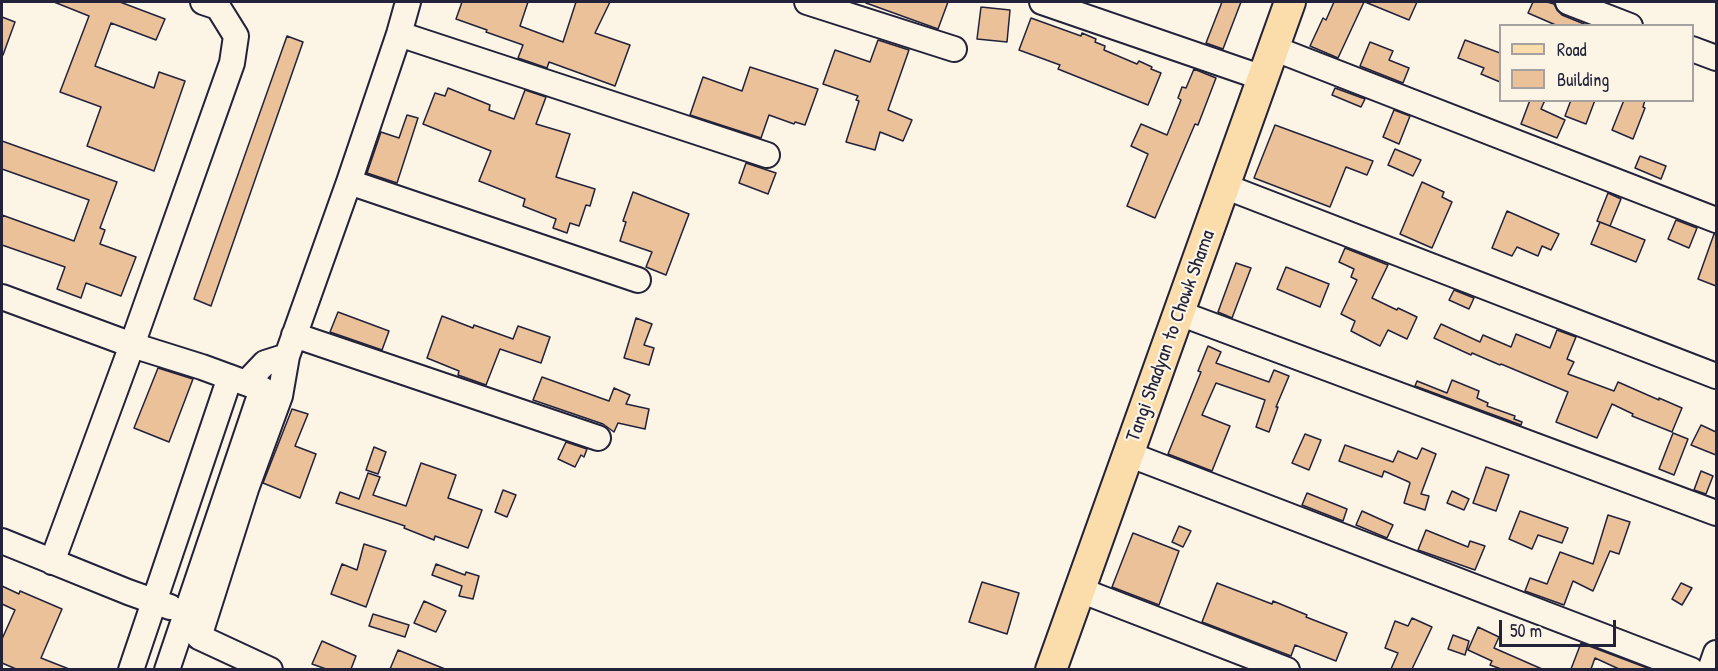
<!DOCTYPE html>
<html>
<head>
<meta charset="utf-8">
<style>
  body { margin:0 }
  #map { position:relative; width:1718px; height:671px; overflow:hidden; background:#fcf5e5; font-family:"Patrick Hand",sans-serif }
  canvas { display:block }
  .frame { position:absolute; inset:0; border:3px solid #22223b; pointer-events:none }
  .legend { position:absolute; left:1499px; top:24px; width:195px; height:78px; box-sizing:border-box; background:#fcf5e5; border:2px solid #a5a1a1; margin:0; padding:8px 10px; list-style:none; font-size:18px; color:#22223b }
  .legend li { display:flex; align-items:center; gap:12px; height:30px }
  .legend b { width:30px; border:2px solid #a5a1a1 }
  .scale { position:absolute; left:1499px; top:620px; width:117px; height:27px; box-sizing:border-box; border:3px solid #22223b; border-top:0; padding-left:8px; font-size:18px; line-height:21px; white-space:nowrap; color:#22223b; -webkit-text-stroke:4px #fcf5e5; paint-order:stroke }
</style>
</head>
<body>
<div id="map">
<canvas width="1718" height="671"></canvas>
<div class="frame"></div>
<ul class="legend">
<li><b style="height:8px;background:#fbddab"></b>Road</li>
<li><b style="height:16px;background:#ebc19a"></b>Building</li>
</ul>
<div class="scale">50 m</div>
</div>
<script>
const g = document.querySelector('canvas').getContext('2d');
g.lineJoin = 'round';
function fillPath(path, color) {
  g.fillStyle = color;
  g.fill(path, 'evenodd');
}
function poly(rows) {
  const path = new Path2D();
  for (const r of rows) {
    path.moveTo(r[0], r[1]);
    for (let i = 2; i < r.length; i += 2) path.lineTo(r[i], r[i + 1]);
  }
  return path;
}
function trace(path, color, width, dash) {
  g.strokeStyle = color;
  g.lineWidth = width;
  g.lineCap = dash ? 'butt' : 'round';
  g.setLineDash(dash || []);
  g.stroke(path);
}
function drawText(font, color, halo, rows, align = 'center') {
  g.font = font + ' "Patrick Hand",sans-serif';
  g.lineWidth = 4.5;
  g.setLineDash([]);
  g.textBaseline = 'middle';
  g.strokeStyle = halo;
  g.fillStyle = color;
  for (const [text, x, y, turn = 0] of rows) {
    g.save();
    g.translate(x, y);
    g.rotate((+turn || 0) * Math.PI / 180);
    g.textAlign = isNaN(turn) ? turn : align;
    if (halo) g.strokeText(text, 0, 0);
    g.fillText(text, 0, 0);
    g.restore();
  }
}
const building = poly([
  [54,2,120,2,165,19,156,40,111,23,95,66,154,88,159,72,185,81,154,171,87,146,101,107,60,92,89,16,54,2],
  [462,2,528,2,520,26,563,42,576,2,610,2,595,33,630,45,615,86,549,62,547,68,518,58,523,45,486,32,487,30,456,19,462,2],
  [866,2,948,2,938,29,866,3,866,2],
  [1222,2,1241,2,1223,49,1206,43,1222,2],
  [1334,2,1364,2,1338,58,1310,46,1323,18,1326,20,1334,2],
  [1365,2,1417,2,1409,20,1365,2],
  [1533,2,1547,2,1554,4,1557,10,1562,15,1589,26,1558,26,1528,13,1533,2],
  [981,7,1010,10,1007,42,977,39,981,7],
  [2,17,15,22,3,55,2,55,2,17],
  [1031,18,1081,36,1082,33,1096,39,1095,42,1105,46,1104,50,1137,64,1139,61,1152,67,1151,69,1161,73,1148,105,1058,69,1060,65,1019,50,1031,18],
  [287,36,303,42,211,306,194,299,287,36],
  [878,40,909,50,888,110,912,120,903,141,880,132,875,150,846,142,859,101,856,100,858,96,823,84,835,50,870,62,878,40],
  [1465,40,1500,53,1500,82,1481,74,1484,68,1458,58,1465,40],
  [1370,42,1393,51,1389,60,1409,68,1403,83,1360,66,1370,42],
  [750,67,818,89,805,125,795,122,794,124,769,115,761,138,690,115,703,77,742,91,750,67],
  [1194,69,1216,78,1198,125,1195,124,1155,218,1127,206,1148,154,1131,146,1141,124,1167,135,1181,100,1178,98,1182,87,1186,88,1194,69],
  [448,88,490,105,489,110,514,119,525,90,546,97,536,124,570,134,556,177,595,189,590,206,586,205,579,226,570,223,567,233,553,228,556,219,523,206,525,199,479,181,491,151,423,124,435,93,445,96,448,88],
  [1335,88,1365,99,1361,107,1332,95,1335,88],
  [1530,100,1545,100,1541,109,1565,120,1557,138,1521,124,1530,100],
  [1571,100,1595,100,1586,124,1565,116,1571,100],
  [1624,100,1645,100,1643,107,1645,108,1633,139,1612,130,1624,100],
  [1394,110,1410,116,1399,144,1383,137,1394,110],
  [407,115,418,118,397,183,367,173,381,132,399,138,407,115],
  [1275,125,1373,161,1367,175,1346,167,1330,207,1254,178,1275,125],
  [2,141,117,182,100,228,105,230,100,244,136,257,121,296,86,283,81,298,57,289,65,267,2,245,2,215,74,241,89,200,2,169,2,141],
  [1395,149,1421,160,1413,176,1388,165,1395,149],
  [1640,156,1666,166,1661,179,1635,168,1640,156],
  [746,163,776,173,768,194,739,183,746,163],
  [1422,182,1444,192,1442,197,1452,202,1432,248,1400,234,1422,182],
  [633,192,689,214,666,275,646,267,652,252,620,241,626,222,623,221,633,192],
  [1608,193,1621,199,1610,226,1597,221,1608,193],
  [1507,211,1559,234,1551,250,1542,246,1538,256,1517,247,1512,256,1492,248,1507,211],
  [1676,220,1697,228,1689,248,1668,239,1676,220],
  [1600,222,1645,240,1636,262,1591,244,1600,222],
  [1714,234,1716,234,1716,286,1698,279,1714,234],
  [1345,248,1388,265,1372,298,1397,310,1398,308,1417,317,1407,339,1388,330,1380,346,1351,331,1355,321,1341,314,1357,280,1351,277,1354,269,1339,262,1345,248],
  [1236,263,1251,268,1232,318,1218,312,1236,263],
  [1286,267,1329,284,1320,307,1277,289,1286,267],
  [1454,290,1474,298,1469,309,1449,300,1454,290],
  [338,312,389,331,382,350,330,332,338,312],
  [442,316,473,328,474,325,513,339,518,326,550,337,541,363,500,349,486,385,458,375,459,371,427,358,442,316],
  [636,318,652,324,644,345,654,348,649,365,624,358,636,318],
  [1441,324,1480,342,1483,335,1511,347,1516,334,1550,348,1557,330,1576,337,1567,359,1574,362,1568,374,1614,391,1618,382,1659,400,1659,398,1682,408,1672,432,1632,416,1633,414,1612,404,1597,438,1556,422,1568,392,1501,364,1500,365,1472,353,1471,355,1434,338,1441,324],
  [1208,346,1221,352,1216,363,1269,382,1274,370,1289,376,1276,407,1278,407,1269,432,1256,427,1265,400,1216,383,1202,415,1230,426,1212,471,1168,454,1201,372,1198,371,1208,346],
  [158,368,193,379,169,442,134,428,158,368],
  [542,377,609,401,614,388,630,395,626,404,649,409,645,429,618,423,614,432,603,424,533,400,542,377],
  [1452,380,1479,391,1477,398,1488,403,1487,406,1515,416,1514,419,1522,422,1521,425,1415,386,1417,381,1447,393,1452,380],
  [292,409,308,414,295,446,316,454,300,498,263,483,292,409],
  [1701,425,1716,432,1716,455,1691,445,1701,425],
  [1673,433,1688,439,1674,475,1659,469,1673,433],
  [1305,434,1321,440,1309,470,1292,463,1305,434],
  [566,442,587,449,584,457,581,455,575,467,558,459,566,442],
  [1345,445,1393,462,1398,451,1417,459,1422,448,1436,454,1421,494,1429,496,1425,510,1404,503,1410,483,1409,482,1384,471,1382,477,1339,461,1345,445],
  [374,447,386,452,378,474,366,470,374,447],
  [421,463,456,475,448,498,482,510,468,548,435,536,434,540,404,528,405,526,336,503,340,492,359,499,368,473,380,477,373,495,406,506,421,463],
  [1486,467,1509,475,1496,511,1473,503,1486,467],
  [1701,471,1713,476,1706,494,1694,490,1701,471],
  [503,490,516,495,507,517,495,512,503,490],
  [1452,491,1469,499,1464,510,1447,503,1452,491],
  [1307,493,1347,509,1343,521,1302,505,1307,493],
  [1362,511,1393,525,1387,538,1356,525,1362,511],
  [1520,511,1568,528,1562,543,1538,535,1532,549,1509,539,1520,511],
  [1608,515,1630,522,1619,554,1610,551,1593,591,1573,581,1564,605,1525,591,1530,578,1547,584,1560,552,1593,564,1608,515],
  [1179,526,1191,531,1183,547,1172,542,1179,526],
  [1426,530,1468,547,1470,541,1485,546,1475,570,1418,550,1426,530],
  [1133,533,1179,551,1159,605,1112,587,1133,533],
  [364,544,386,551,366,607,331,594,342,564,357,570,364,544],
  [436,564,465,575,466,572,479,576,473,599,459,596,462,586,432,575,436,564],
  [982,582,1019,593,1007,634,969,622,982,582],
  [1217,583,1272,604,1273,601,1307,615,1306,617,1347,633,1336,661,1295,645,1291,656,1202,622,1217,583],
  [1681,583,1692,588,1682,605,1672,599,1681,583],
  [2,586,19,594,20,591,62,609,41,658,69,669,16,669,2,663,2,639,15,610,2,604,2,586],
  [424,601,446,611,436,632,414,623,424,601],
  [373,614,409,625,405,637,369,626,373,614],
  [1412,618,1432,627,1412,669,1391,669,1398,653,1385,648,1395,621,1408,626,1412,618],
  [1478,627,1499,637,1494,648,1542,669,1501,669,1490,665,1492,661,1468,650,1478,627],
  [1453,635,1469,641,1465,655,1448,649,1453,635],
  [322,641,356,656,351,669,326,669,312,664,322,641],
  [1581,643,1650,669,1619,669,1595,658,1591,669,1571,669,1581,643],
  [398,650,445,669,390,669,398,650]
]);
fillPath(building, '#ebc19a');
trace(building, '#22223b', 1.5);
const minor = poly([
  [807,2,954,49],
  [1042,2,1263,78],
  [1568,2,1630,26],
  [399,34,767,155],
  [1273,48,1716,220],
  [1692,49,1716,58],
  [349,182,638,280],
  [1224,186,1716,376],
  [2,297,132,345,202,367,262,389,167,670],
  [1179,313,1716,513],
  [294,335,598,438],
  [246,383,265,363,287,356],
  [1128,454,1691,670],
  [2,541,128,592,170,607],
  [52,562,132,345,232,63,236,36,218,7,203,2],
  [1080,590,1287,670],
  [131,670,230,377],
  [270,670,199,637,246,489,280,396,287,356,349,182,399,34,408,2],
  [1710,670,1716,653]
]);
const major = poly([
  [1051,670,1290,2]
]);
trace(minor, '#22223b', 28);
trace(major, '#22223b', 34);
trace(minor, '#fcf5e5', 24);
trace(major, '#fbddab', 30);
drawText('20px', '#22223b', '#fcf5e5', [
  ["Tangi Shadyan to Chowk Shama",1171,336,-70]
]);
</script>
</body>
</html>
